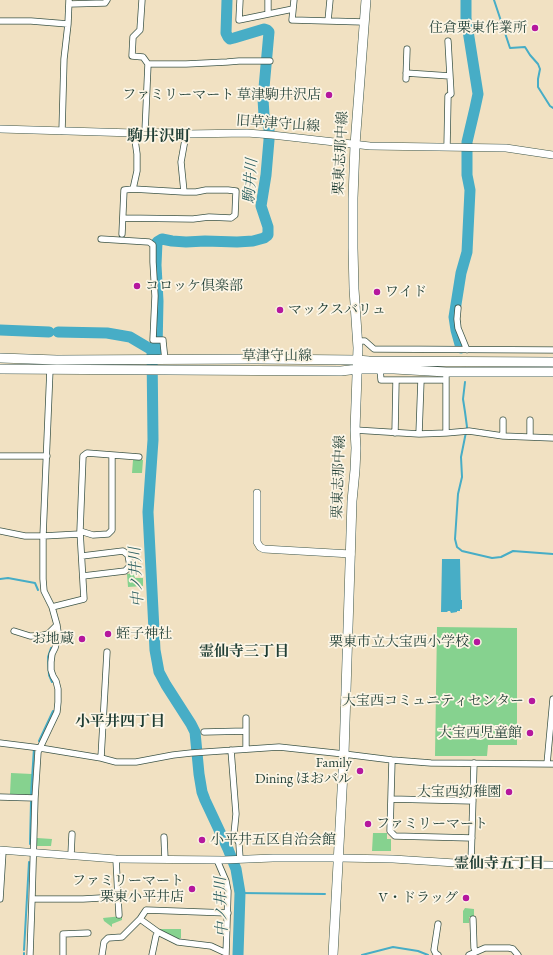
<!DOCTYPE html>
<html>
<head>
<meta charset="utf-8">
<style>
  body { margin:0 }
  canvas { display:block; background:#f1e1c2 }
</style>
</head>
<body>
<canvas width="553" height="955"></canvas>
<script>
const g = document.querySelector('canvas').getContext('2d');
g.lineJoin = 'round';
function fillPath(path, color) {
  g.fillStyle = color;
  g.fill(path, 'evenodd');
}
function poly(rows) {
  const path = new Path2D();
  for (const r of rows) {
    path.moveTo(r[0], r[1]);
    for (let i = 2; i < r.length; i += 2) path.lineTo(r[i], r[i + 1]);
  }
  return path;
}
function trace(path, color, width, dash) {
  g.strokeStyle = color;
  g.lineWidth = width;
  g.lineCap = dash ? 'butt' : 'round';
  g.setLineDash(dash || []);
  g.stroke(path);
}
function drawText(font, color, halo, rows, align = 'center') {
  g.font = font + ' "EB Garamond","Noto Serif JP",serif';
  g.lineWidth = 3.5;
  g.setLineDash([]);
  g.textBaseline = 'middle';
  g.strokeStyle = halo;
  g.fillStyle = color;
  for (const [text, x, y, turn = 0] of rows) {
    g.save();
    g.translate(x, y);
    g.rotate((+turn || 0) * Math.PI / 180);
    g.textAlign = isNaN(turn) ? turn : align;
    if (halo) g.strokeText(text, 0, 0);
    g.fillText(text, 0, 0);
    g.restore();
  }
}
fillPath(poly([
  [133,460,143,460,142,473,132,473],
  [134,573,135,578,143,578,143,586,128,587,127,574],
  [437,627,517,628,517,745,488,745,487,756,435,756],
  [11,773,32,774,31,795,10,794],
  [373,833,387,833,387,839,391,839,391,851,372,851],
  [37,838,52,839,51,846,36,846],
  [465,908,474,909,474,917,469,917,469,923,463,923,463,911],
  [122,916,122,920,112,924,112,927,104,921,103,918],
  [159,929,181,929,181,938,179,939]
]), '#86d28f');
fillPath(poly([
  [442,559,460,559,461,600,462,600,462,609,460,609,460,611,457,611,457,612,451,613,450,611,448,611,447,612,441,612]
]), '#47adc6');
trace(poly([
  [494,0,510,48,525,47,530,55,538,64,540,69,538,79,538,87,550,106,553,108],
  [465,382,463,399,465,412,467,427,461,457,462,477,458,494,455,539,457,547,462,551,492,558,501,557,513,551,553,554],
  [0,579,8,578,35,583,38,590],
  [51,648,48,657,49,675,52,682],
  [39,741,53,711],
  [31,795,34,748],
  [30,844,31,802],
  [240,893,325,894],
  [24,950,29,862],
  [24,955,24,953],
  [362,955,393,947,418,951,428,955]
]), '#47adc6', 2);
trace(poly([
  [0,330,49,332],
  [58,332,107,333,130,337,152,350],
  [461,348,456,330,454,317,461,273,467,252,470,190,467,175,467,142,475,108,478,94,466,18,466,0],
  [152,350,153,440,148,512,155,650,159,672,166,685,191,724,195,732,199,774,202,792,205,800,228,849,236,869,240,893,238,955],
  [152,350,157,350,158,301,156,265,157,242,162,239,172,241,186,242,205,241,237,242,253,241,264,238,268,235,268,227,261,206,266,175,269,140,269,128,264,115,263,99,269,32,267,30,264,29,234,38,230,39,228,37,226,33,227,0]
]), '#47adc6', 11);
const minor = poly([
  [142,0,140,30,133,37,132,56,143,57,148,64,145,132],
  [240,0,239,20,293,9],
  [294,0,292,20,293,20,364,22],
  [69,4,105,3,107,0],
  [268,14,268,0],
  [0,21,31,21,68,24],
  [328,21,330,0],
  [148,64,186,64,227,62,239,61,270,61],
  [406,73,450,76],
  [406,79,407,49],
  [62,131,64,59,68,24,69,0],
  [447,147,448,96,451,94,448,41],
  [133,189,184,192],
  [123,218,193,219,209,217,231,218,235,215,236,191,228,190,206,190,196,192,184,192,181,162,186,134],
  [122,234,124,190,133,189,137,171,137,154,134,133],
  [101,239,149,242,153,245,153,262,155,296,153,340,163,340,163,341,165,360],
  [458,308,457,319,458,328,467,350],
  [357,341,365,341,374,349,553,350],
  [380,369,381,380,446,380],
  [355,430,419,434,446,433,446,372],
  [395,433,396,381],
  [446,433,469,431,503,436,553,438],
  [419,434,421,380],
  [503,436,503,420],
  [530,437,530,420],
  [0,456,47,456],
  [0,531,25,536,43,536,80,534],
  [80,531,93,535,108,534,112,530,112,455],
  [82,556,123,551,128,555,130,566,125,571,83,576],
  [52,607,84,599,80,531,83,456,87,453,139,457],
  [57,625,58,632,57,640,55,648,52,654,51,662,51,670,53,676,56,681,58,689,58,702,57,712,38,752,35,798,32,899,83,899,118,897,116,859],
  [14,631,30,636,40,636,48,634,57,625,52,607,44,591,43,579,43,536,50,369],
  [204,732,246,731],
  [0,743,40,748,101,758,116,762,136,762,173,755,191,753,279,747,344,754,392,760,431,763,553,764],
  [246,749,246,718],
  [231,750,236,814,234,834,239,843,240,859],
  [101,758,107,652],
  [392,760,390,831,395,836,472,838],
  [547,764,553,699],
  [0,797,35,798],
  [391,799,473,801],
  [164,837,165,859],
  [71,855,72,834],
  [217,860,226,881,228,891,226,955],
  [471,864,474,763],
  [118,897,119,915],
  [0,899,3,851],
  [473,919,474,948,476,952],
  [438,924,434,950,436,954,438,955],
  [226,953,211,946,178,942,158,932,140,919,146,910,228,913],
  [30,955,32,899],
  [63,955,63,934,88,933],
  [102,955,104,942,108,938,122,937,140,919],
  [152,955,156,936,158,932],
  [469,955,485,948,509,948,513,949,518,955]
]);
const tertiary = poly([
  [0,129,134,133,145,132,186,134,247,133,272,135,370,146,506,148,553,155],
  [257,493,257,542,260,547,264,549,351,554],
  [0,850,116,859,224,860,273,858,339,858,393,859,471,864,553,865]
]);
const primary = poly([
  [0,358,57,360,255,359,357,360,369,361,553,362],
  [0,369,341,371,358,369,394,369,446,372,553,372],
  [333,955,344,754,352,501,355,470,356,448,355,430,358,348,354,289,353,248,353,198,355,145,366,0]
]);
trace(minor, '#3e5649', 7);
trace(tertiary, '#3e5649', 8);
trace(primary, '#3e5649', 10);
trace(minor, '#fff', 5.5);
trace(tertiary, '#fff', 7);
trace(primary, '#fff', 9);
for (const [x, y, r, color] of [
  [535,28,4,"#b5179e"],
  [329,95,4,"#b5179e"],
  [137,286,4,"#b5179e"],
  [377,292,4,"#b5179e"],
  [280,310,4,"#b5179e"],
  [108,634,4,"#b5179e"],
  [82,639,4,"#b5179e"],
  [477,642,4,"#b5179e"],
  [532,701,4,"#b5179e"],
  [530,733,4,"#b5179e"],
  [360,771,4,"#b5179e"],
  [509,792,4,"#b5179e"],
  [368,824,4,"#b5179e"],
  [202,840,4,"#b5179e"],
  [192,889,4,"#b5179e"],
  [466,898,4,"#b5179e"]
]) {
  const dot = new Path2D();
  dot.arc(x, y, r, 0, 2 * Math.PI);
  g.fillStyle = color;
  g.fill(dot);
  trace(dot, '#fcf5e5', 1.5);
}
drawText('14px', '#1f3d34', '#fcf5e5', [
  ["住倉栗東作業所",527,28],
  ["ファミリーマート 草津駒井沢店",321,95],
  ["コロッケ倶楽部",145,286,"left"],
  ["ワイド",385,292,"left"],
  ["マックスバリュ",288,310,"left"],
  ["蛭子神社",116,634,"left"],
  ["お地蔵",74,639],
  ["栗東市立大宝西小学校",469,642],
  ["大宝西コミュニティセンター",524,701],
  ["大宝西児童館",522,733],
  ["Family",352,763],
  ["Dining ほおバル",352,779],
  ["大宝西幼稚園",501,792],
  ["ファミリーマート",376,824,"left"],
  ["小平井五区自治会館",210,840,"left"],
  ["ファミリーマート",184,881],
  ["栗東小平井店",184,897],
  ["V・ドラッグ",458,898]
], 'right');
drawText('14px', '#1f3d34', '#fcf5e5', [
  ["旧草津守山線",278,124,4],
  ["栗東志那中線",341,153,-87],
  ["草津守山線",277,356],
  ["栗東志那中線",339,477,-88]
]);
drawText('italic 15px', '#2b5f60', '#fcf5e5', [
  ["駒井川",251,181,-86],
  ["中ノ井川",137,577,-93],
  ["中ノ井川",222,907,-92]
]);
drawText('bold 15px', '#1f3d34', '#fcf5e5', [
  ["霊仙寺三丁目",244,652],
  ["小平井四丁目",120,722],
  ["霊仙寺五丁目",499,864]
]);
drawText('bold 16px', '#1f3d34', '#fcf5e5', [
  ["駒井沢町",159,137]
]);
</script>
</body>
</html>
